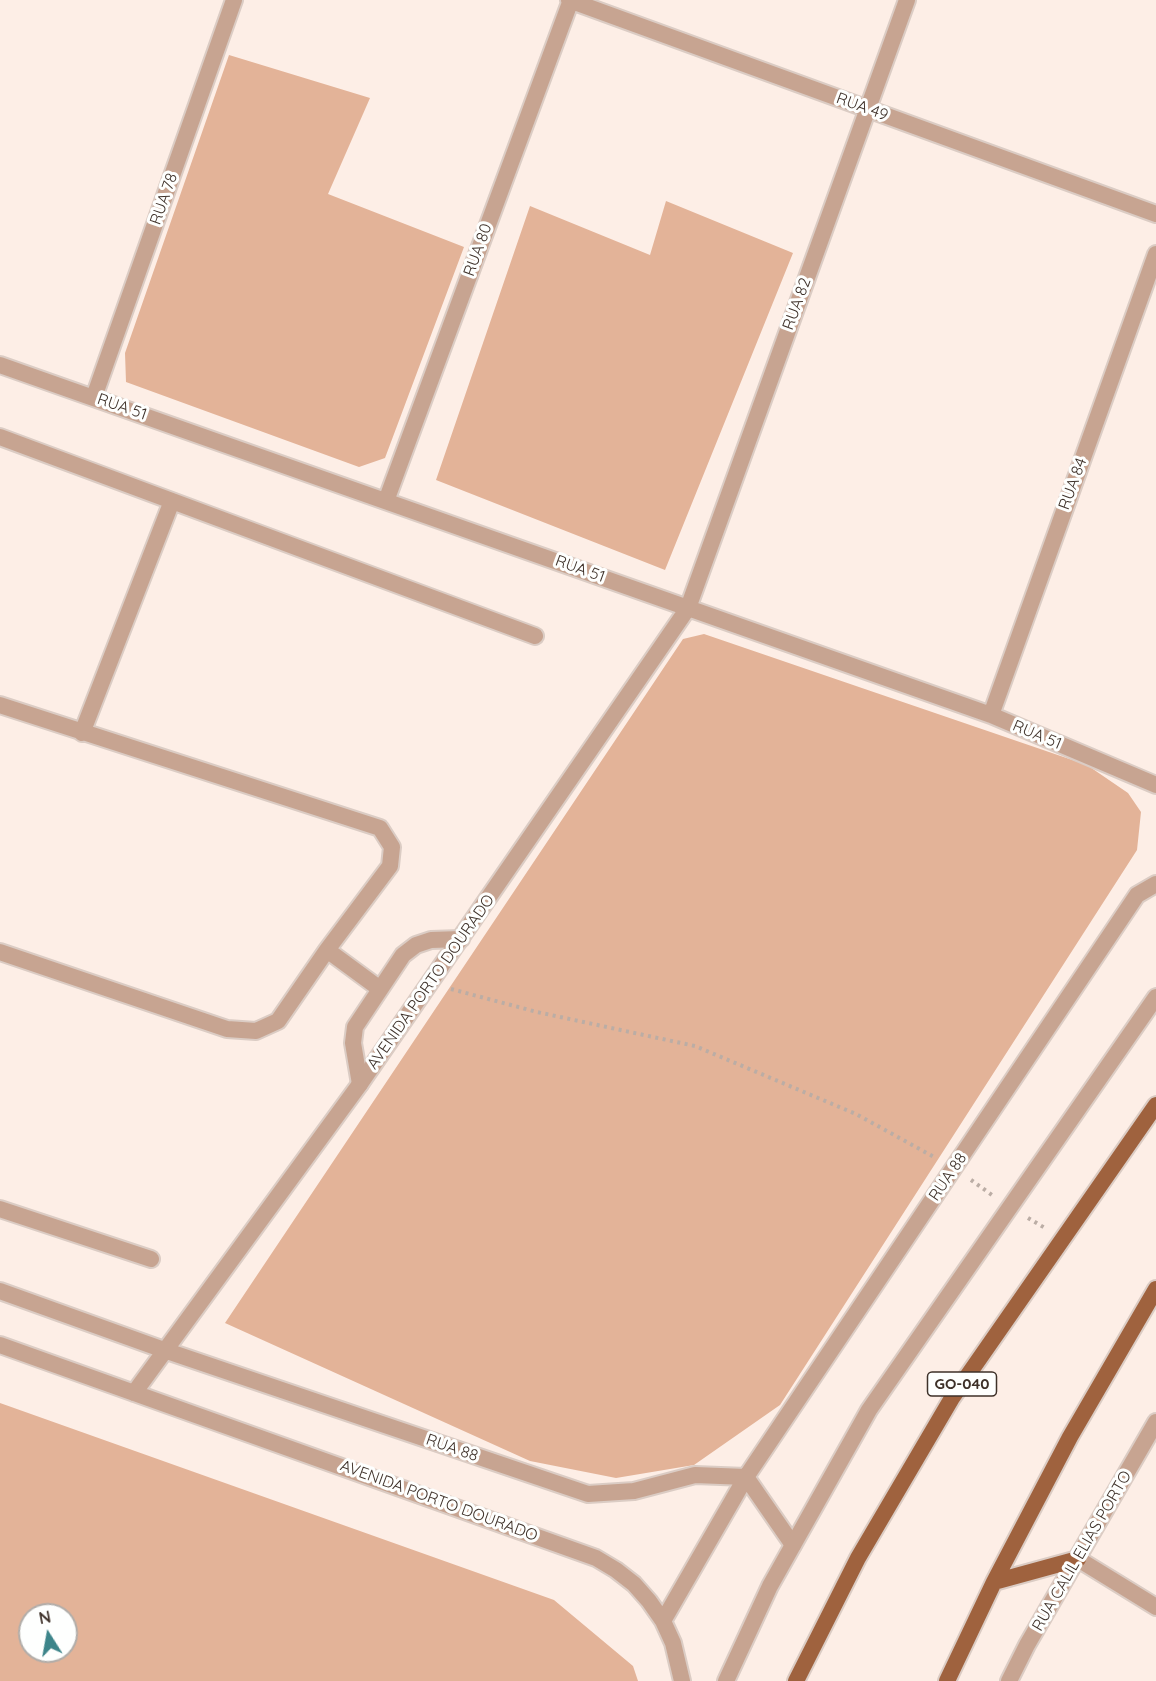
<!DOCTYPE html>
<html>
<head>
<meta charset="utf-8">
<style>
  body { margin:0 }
  #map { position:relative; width:1156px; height:1681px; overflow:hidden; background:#fdeee6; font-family:Quicksand,sans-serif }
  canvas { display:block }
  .north { position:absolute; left:18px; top:1603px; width:60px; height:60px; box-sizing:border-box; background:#fefffe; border:2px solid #b1ada9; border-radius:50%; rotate:349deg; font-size:16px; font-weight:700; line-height:24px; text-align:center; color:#3e3129 }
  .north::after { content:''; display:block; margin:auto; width:21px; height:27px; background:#3d858a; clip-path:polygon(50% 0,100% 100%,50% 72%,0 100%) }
</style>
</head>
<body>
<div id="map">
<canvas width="1156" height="1681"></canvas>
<div class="north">N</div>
</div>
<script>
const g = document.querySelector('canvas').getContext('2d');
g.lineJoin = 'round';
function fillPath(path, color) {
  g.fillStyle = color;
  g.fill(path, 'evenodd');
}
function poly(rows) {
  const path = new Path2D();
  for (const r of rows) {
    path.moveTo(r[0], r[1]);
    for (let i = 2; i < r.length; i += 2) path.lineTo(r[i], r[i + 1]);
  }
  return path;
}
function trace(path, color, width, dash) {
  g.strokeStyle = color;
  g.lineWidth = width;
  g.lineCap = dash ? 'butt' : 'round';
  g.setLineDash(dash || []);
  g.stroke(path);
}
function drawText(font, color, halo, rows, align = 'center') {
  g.font = font + ' Quicksand,sans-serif';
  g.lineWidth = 6;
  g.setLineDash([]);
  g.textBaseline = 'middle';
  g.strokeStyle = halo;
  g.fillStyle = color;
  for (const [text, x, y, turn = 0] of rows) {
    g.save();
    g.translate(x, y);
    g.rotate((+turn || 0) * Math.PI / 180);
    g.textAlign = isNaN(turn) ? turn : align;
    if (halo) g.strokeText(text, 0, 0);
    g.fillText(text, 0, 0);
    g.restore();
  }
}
fillPath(poly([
  [229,55,370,98,328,194,464,247,385,458,359,467,126,382,125,353],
  [666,201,793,253,665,570,436,480,530,206,650,255],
  [704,634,1087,765,1128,793,1141,812,1137,850,780,1405,694,1465,616,1478,530,1461,225,1323,683,639],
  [0,1403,554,1600,633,1666,638,1681,0,1681],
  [30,1615,66,1615,66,1651,30,1651]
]), '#e3b398');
const service = poly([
  [0,437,535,636],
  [0,705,380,828,392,847,390,866,327,950,278,1021,256,1031,227,1029,0,952],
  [82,733,172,501],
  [327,950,380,989],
  [360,1084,353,1043,355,1027,403,955,416,945,431,940,461,939],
  [0,1209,151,1259]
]);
const minor = poly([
  [569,0,1156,214],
  [0,365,991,715,1156,785],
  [94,397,234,0],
  [386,501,571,0],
  [991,715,1156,254],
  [0,1291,164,1350,588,1494,634,1491,695,1475,746,1477,793,1545],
  [0,1345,596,1558,616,1570,634,1584,649,1601,663,1621,673,1643,682,1681],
  [134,1393,360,1084,688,608,907,0],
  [1078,1559,1156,1607],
  [663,1621,746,1477,1137,895,1156,884]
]);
const tertiary = poly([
  [726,1681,770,1586,869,1410,1156,997],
  [1009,1681,1027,1645,1156,1422]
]);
const primary = poly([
  [994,1582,1078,1559],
  [796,1681,858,1558,952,1398,1156,1105],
  [947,1681,994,1582,1070,1437,1156,1289]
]);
trace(service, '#dbccc4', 20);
trace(minor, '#dbccc4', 20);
trace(tertiary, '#dbccc4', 20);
trace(primary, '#dbccc4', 20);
trace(poly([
  [451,989,537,1012,695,1046,856,1114,934,1157],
  [971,1180,992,1195],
  [1028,1218,1045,1228]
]), '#bbada5', 4, [3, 4.5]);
trace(service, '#c7a491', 16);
trace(minor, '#c7a491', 16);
trace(tertiary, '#c7a491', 16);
trace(primary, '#9f623e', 16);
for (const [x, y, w] of [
  [962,1384,69]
]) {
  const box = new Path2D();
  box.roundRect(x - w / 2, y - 12, w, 24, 4.5);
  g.fillStyle = '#fefffe';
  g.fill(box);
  trace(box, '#3e3129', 1.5);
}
drawText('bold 15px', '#3e3129', null, [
  ["GO-040",962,1384]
]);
drawText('16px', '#3e3129', '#fefffe', [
  ["RUA 49",862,107,20],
  ["RUA 78",164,199,-71],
  ["RUA 80",478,250,-70],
  ["RUA 82",797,304,-70],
  ["RUA 51",122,407,19],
  ["RUA 84",1073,484,-70],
  ["RUA 51",580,569,20],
  ["RUA 51",1037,735,23],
  ["AVENIDA PORTO DOURADO",431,982,-55],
  ["RUA 88",948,1177,-56],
  ["RUA 88",452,1448,19],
  ["AVENIDA PORTO DOURADO",439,1501,20],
  ["RUA CALIL ELIAS PORTO",1082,1551,-60]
]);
</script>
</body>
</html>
